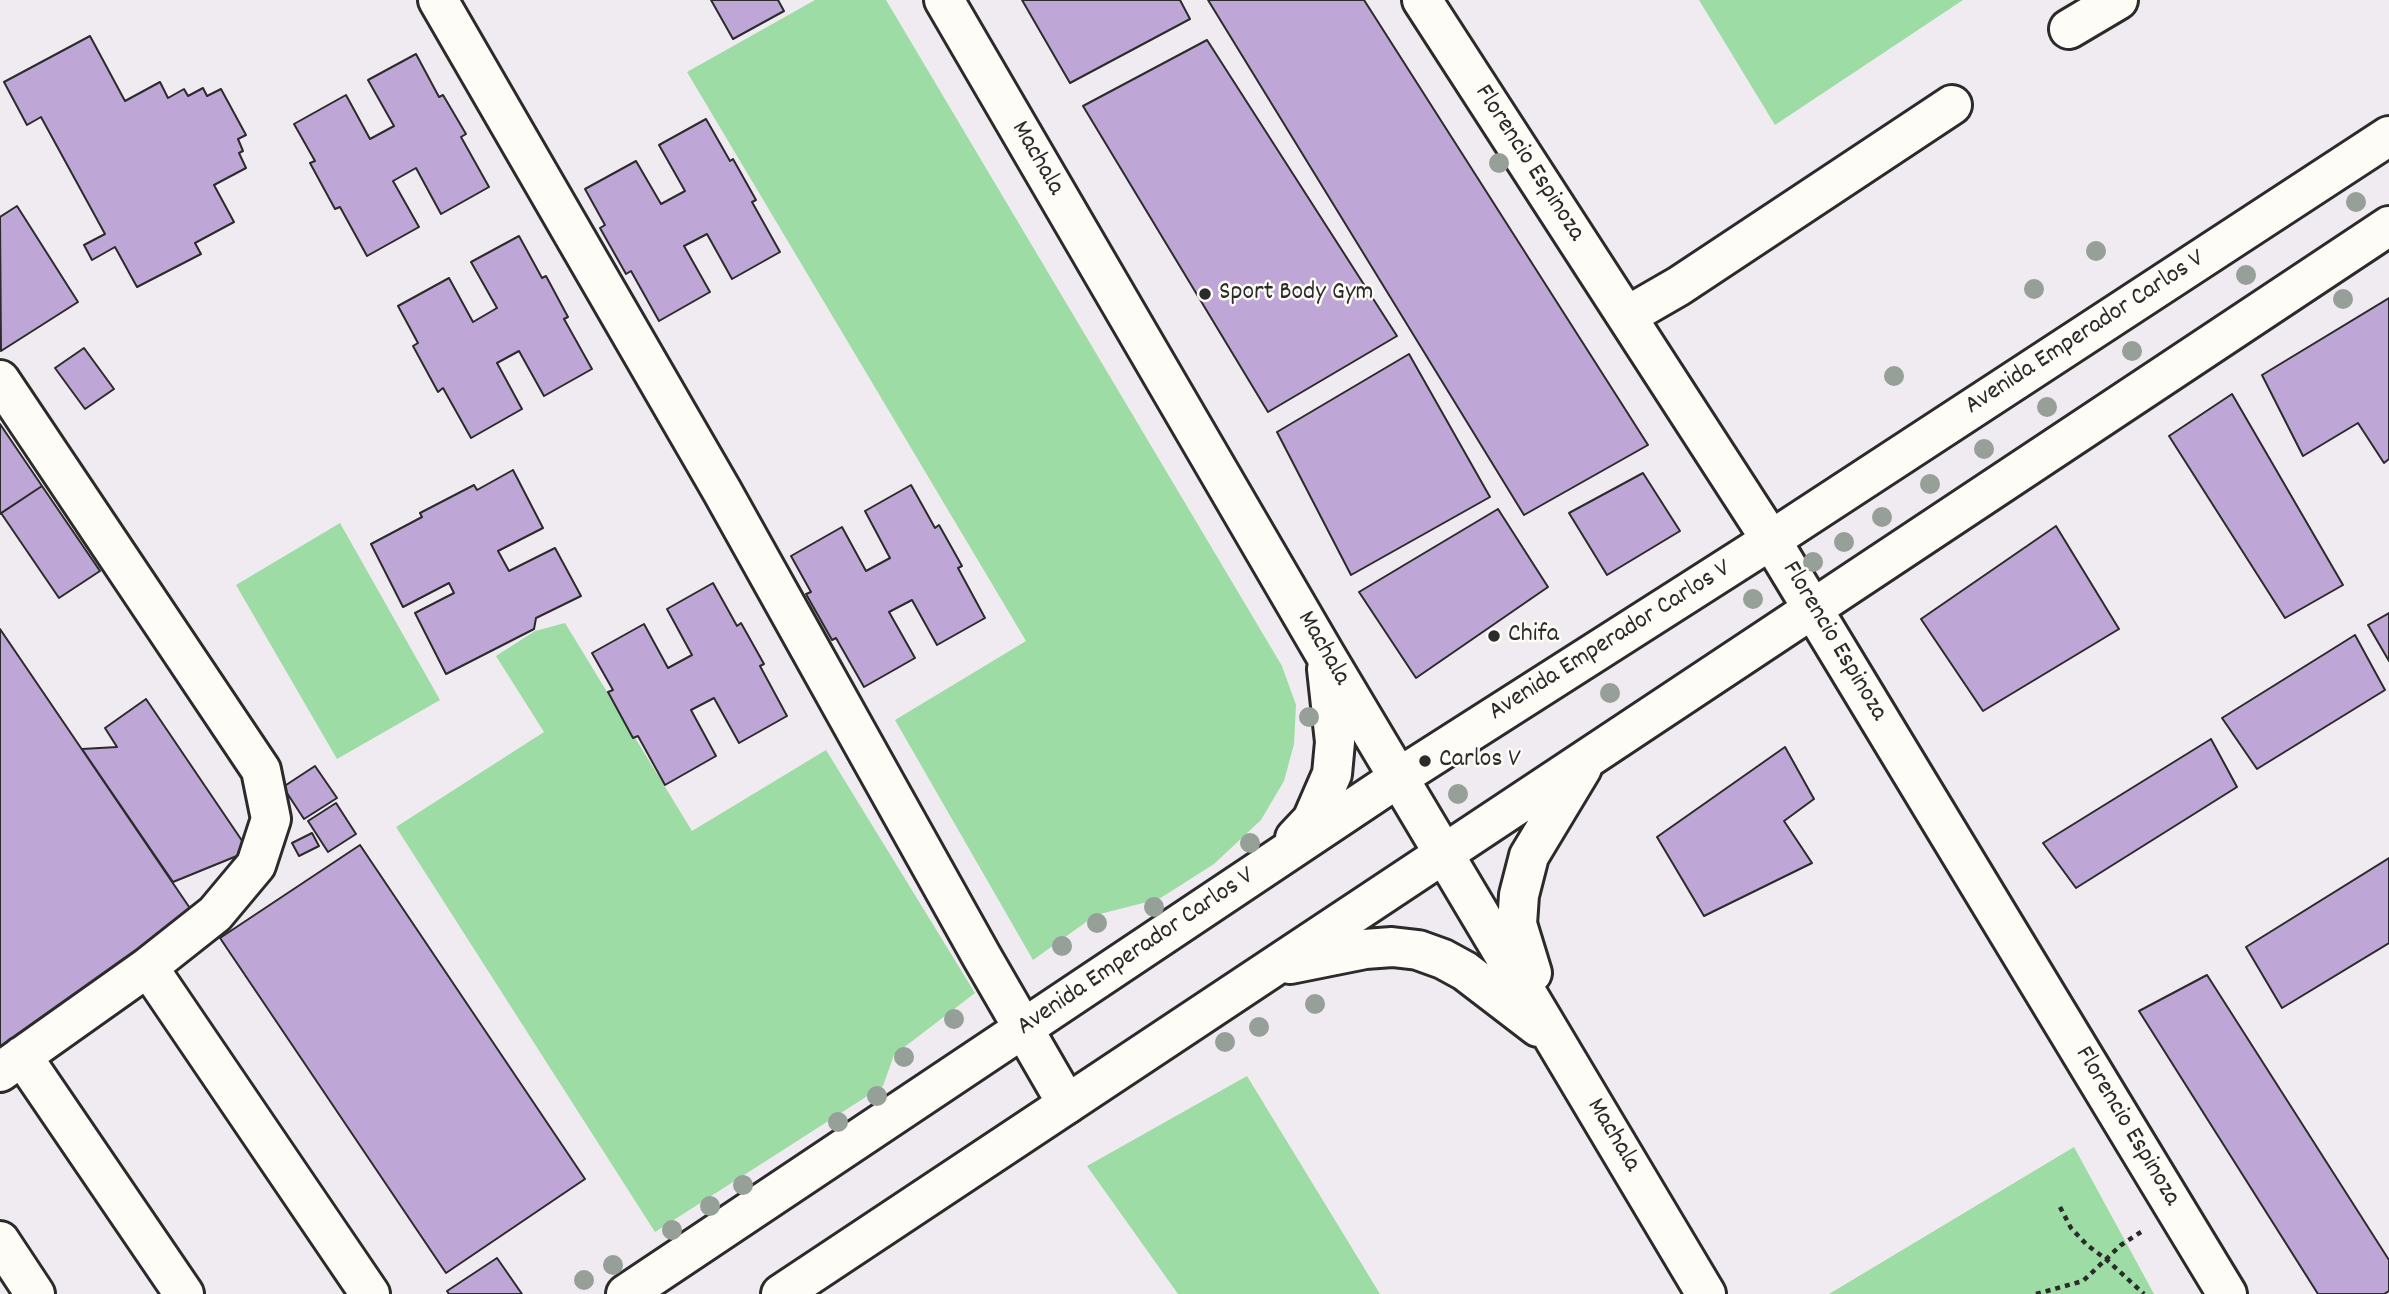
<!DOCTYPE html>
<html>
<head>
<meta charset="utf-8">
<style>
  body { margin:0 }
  canvas { display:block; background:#f0ebf0 }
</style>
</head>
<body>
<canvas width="2389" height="1294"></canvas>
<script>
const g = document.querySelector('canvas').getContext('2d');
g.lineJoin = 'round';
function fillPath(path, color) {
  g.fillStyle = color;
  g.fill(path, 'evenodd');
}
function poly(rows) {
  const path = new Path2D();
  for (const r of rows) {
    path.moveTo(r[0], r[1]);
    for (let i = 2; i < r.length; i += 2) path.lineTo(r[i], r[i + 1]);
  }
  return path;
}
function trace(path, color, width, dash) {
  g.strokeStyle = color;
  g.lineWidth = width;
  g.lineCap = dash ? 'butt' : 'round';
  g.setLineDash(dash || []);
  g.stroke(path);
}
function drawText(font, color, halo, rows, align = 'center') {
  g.font = font + ' Dekko,sans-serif';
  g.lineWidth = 5;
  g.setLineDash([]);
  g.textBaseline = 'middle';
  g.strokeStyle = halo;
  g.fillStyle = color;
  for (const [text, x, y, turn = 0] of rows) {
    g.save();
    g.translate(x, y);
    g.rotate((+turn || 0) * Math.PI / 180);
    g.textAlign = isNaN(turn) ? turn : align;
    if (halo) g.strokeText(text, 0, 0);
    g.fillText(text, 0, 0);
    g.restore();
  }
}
fillPath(poly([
  [815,0,886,0,1282,666,1296,705,1294,744,1284,781,1261,820,1214,864,1159,899,1096,915,1033,960,895,720,1026,641,687,72],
  [1699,0,1963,0,1775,125],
  [340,523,440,700,337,759,236,585],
  [565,623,692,831,826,750,975,993,894,1055,883,1086,655,1232,396,827,544,732,496,656,535,631],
  [1247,1076,1380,1294,1178,1294,1087,1166],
  [2074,1147,2154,1294,1829,1294]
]), '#9ddca5');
const building = poly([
  [711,0,778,0,784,11,733,39,711,0],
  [1022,0,1180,0,1190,19,1070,83,1022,0],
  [1208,0,1364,0,1648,445,1524,515,1208,0],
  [90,36,125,101,160,82,168,98,184,89,188,96,203,88,207,96,221,89,246,135,238,139,243,151,239,153,246,168,214,185,234,222,195,243,201,254,137,287,115,247,92,260,84,245,105,234,41,117,27,125,4,82,90,36],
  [1207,40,1397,336,1268,412,1083,106,1207,40],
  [416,54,439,97,443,95,466,134,461,137,489,187,441,214,416,168,393,181,419,227,367,256,340,207,335,209,310,163,315,161,294,124,346,95,370,139,394,126,368,80,416,54],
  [706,119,730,161,733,159,756,200,752,202,780,252,732,279,707,234,684,246,710,292,659,321,631,271,626,274,600,228,605,225,585,189,636,161,661,204,685,191,659,145,706,119],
  [17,206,78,302,1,351,0,217,17,206],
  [519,236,542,278,546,276,568,317,564,319,592,369,544,396,519,351,497,363,522,409,471,438,443,388,438,392,413,346,418,343,398,306,449,278,473,322,497,308,471,262,519,236],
  [2389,298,2389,459,2384,463,2358,423,2303,456,2262,375,2389,298],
  [84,348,114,389,85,409,55,368,84,348],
  [1409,354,1490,497,1351,575,1277,432,1409,354],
  [2232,394,2343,585,2285,618,2169,436,2232,394],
  [0,424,42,486,0,514,0,424],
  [513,470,543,528,498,551,509,571,555,548,581,596,536,618,534,629,446,674,415,613,454,593,449,583,403,607,371,544,422,517,420,513,474,485,477,490,513,470],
  [1643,473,1680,531,1607,575,1569,513,1643,473],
  [911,485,935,528,939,525,962,566,958,568,985,618,937,645,912,600,889,612,915,658,864,687,836,638,832,640,806,594,811,592,791,556,842,527,866,571,890,558,865,511,911,485],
  [42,486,100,571,59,598,1,513,42,486],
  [1498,509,1548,587,1416,678,1359,592,1498,509],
  [2056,526,2119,629,1983,711,1921,619,2056,526],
  [713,583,737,626,741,623,764,664,760,666,787,716,739,743,714,698,691,710,716,756,665,785,638,736,633,738,608,692,613,690,592,653,644,624,668,668,692,655,667,609,713,583],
  [2389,613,2389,661,2368,625,2389,613],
  [0,629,198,920,0,1054,0,629],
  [2355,635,2385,690,2257,769,2222,718,2355,635],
  [146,699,249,851,173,882,82,749,117,747,105,728,146,699],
  [2211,739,2237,787,2076,888,2043,843,2211,739],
  [1785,747,1814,799,1784,821,1812,863,1704,916,1657,837,1785,747],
  [315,766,337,798,304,819,283,787,315,766],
  [336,803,356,834,328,852,308,821,336,803],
  [312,833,319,846,299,856,292,843,312,833],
  [360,845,585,1179,446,1273,220,938,360,845],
  [2389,858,2389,943,2282,1008,2246,947,2389,858],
  [2207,975,2389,1260,2389,1291,2384,1294,2318,1294,2139,1011,2207,975],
  [497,1258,522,1294,449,1294,447,1291,497,1258]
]);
fillPath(building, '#bea7d6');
trace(building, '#2b2b2b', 2);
const minor = poly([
  [438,0,722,491,982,957,1067,1104],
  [1422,0,1771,540,2227,1294],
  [2069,29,2118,0],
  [1627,316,1679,286,1952,105],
  [0,380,261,770,271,819,256,865,215,914,148,967,0,1072],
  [148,967,370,1294],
  [22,1056,184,1294],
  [0,1241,35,1294]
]);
const major = poly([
  [944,0,1326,656,1706,1294],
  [1295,838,1312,820,1332,774,1335,742,1327,669],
  [1290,964,1365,949,1392,947,1418,950,1443,959,1465,971,1538,1027],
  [1532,973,1517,924,1519,895,1529,856,1582,768],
  [626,1294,1398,778,1771,540,2389,136],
  [781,1294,2389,226]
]);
trace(minor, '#2b2b2b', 44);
trace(major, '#2b2b2b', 44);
trace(poly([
  [2060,1207,2071,1228,2087,1245,2107,1260,2144,1294],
  [2036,1294,2083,1281,2121,1245,2141,1232]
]), '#2b2b2b', 4.5, [5, 5]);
trace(minor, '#fdfcf7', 38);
trace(major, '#fdfcf7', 38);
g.fillStyle = '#969f98';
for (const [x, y] of [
  [1499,163],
  [2356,202],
  [2096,251],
  [2246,275],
  [2034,289],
  [2343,299],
  [2132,351],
  [1894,376],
  [2047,407],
  [1984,449],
  [1930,484],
  [1882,517],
  [1844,542],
  [1813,562],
  [1753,599],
  [1610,693],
  [1309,717],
  [1458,794],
  [1250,843],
  [1154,907],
  [1097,923],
  [1062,946],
  [1315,1004],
  [954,1019],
  [1259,1027],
  [1225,1042],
  [904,1057],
  [877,1096],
  [838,1122],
  [743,1185],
  [710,1206],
  [672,1230],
  [613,1265],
  [584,1280]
]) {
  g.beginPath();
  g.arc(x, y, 10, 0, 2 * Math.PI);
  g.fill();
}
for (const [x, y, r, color] of [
  [1205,294,7,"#2b2b2b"],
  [1494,636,7,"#2b2b2b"],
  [1425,761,7,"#2b2b2b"]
]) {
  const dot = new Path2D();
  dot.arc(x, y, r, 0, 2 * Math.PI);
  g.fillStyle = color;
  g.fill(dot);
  trace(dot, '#fdfcf7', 2.5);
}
drawText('26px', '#2b2b2b', '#fdfcf7', [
  ["Machala",1036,159,60],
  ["Florencio Espinoza",1528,164,57],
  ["Avenida Emperador Carlos V",2086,334,-33],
  ["Avenida Emperador Carlos V",1611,642,-32],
  ["Florencio Espinoza",1833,642,59],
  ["Machala",1322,649,60],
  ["Avenida Emperador Carlos V",1137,953,-34],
  ["Florencio Espinoza",2126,1127,59],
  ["Machala",1612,1136,59]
]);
drawText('26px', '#2b2b2b', '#fdfcf7', [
  ["Sport Body Gym",1219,294],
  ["Chifa",1508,636],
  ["Carlos V",1439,761]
], 'left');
</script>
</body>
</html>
